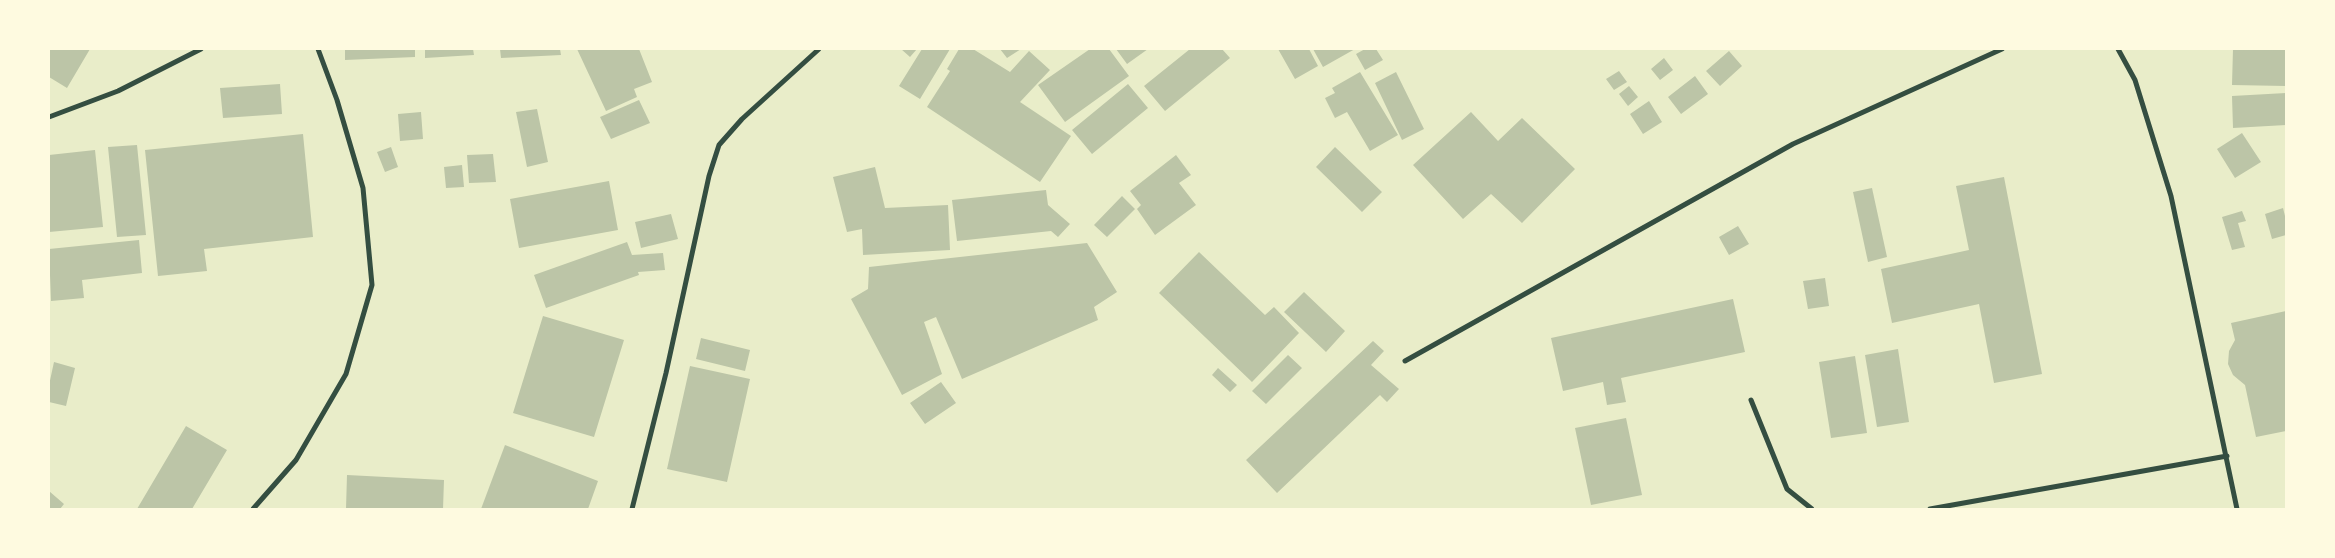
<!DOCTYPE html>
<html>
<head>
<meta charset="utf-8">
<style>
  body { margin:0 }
  #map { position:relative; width:2335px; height:558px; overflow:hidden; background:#e9edc9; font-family:Barlow,sans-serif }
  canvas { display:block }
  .frame { position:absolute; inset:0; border:50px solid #fefae0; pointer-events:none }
</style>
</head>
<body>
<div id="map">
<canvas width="2335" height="558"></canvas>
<div class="frame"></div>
</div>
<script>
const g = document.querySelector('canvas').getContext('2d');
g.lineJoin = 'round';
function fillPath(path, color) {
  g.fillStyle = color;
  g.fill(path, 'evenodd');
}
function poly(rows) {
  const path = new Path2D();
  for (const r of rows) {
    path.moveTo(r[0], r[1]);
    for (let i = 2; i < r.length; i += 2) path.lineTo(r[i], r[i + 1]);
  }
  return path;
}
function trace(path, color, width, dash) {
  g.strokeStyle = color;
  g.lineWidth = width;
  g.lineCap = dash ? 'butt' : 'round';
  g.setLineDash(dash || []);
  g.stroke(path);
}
fillPath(poly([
  [49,49,90,49,67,88,49,77],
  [345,49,415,49,415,57,345,60],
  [425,49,473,49,474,55,425,58],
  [500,49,560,49,561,55,501,58],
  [577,49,639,49,652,82,634,89,637,97,606,111],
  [901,49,917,49,910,57],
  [922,49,950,49,920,99,899,86],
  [959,49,973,49,1010,72,1029,51,1050,70,1020,102,1071,136,1040,182,927,107,950,71,947,69],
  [1000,49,1021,49,1007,58],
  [1090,49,1109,49,1129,76,1065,122,1038,85],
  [1116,49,1148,49,1127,64],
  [1190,49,1222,49,1230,58,1165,111,1144,86],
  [1278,49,1309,49,1318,66,1295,79],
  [1313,49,1355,49,1323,67],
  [1365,49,1376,49,1383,60,1365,70,1356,54],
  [2233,49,2286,49,2286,86,2232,85],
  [1729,51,1742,66,1720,86,1706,71],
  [1664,58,1673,70,1660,80,1651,69],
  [1619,71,1627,82,1614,90,1606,79],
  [1360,72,1398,135,1370,151,1347,112,1335,118,1325,98,1335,93,1332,88],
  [1396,72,1424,129,1402,140,1375,83],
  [1695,76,1708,94,1681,114,1668,97],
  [280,84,282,114,223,118,220,88],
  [1128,84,1148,108,1092,154,1072,130],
  [1629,86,1638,97,1628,106,1619,94],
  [2286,93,2286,125,2233,128,2232,96],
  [639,100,650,123,611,139,600,117],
  [1649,101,1662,122,1643,134,1630,114],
  [537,109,548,162,527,167,516,112],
  [421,112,423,139,400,141,398,114],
  [1471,112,1498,141,1522,118,1575,169,1522,223,1491,194,1463,219,1413,165],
  [2242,133,2261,162,2235,178,2217,149],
  [303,134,313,237,204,249,207,271,158,276,145,150],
  [137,145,146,235,117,237,108,147],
  [391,147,398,167,385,172,377,152],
  [1335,147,1382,192,1362,212,1316,167],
  [95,150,103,227,49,232,49,155],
  [493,154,496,182,469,183,467,155],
  [1176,155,1191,175,1179,183,1196,205,1155,235,1137,209,1141,205,1130,191],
  [462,165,464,187,446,188,444,167],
  [875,167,885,208,948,205,950,250,863,255,862,229,847,232,833,177],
  [2004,177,2042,374,1994,383,1979,304,1892,323,1881,269,1969,250,1956,186],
  [609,181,618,230,519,248,510,199],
  [1872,188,1887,257,1868,262,1853,192],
  [1046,190,1048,205,1070,224,1058,237,1051,231,957,241,952,200],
  [1122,196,1135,209,1107,237,1094,225],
  [2283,208,2286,220,2286,235,2272,239,2265,214],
  [2242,211,2246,221,2238,223,2245,247,2232,250,2222,217],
  [671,214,678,239,641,248,635,222],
  [1738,226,1749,244,1729,255,1719,237],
  [139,240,142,273,82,280,84,298,51,301,49,249],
  [627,242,632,255,663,253,665,270,638,272,639,275,546,308,534,275],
  [1087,243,1117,292,1094,307,1098,320,962,379,936,317,924,322,942,374,902,395,851,299,868,289,869,267],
  [1199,252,1265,315,1274,307,1299,333,1252,382,1159,293],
  [1825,278,1829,306,1808,309,1803,281],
  [1304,292,1345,331,1326,352,1284,312],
  [1733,299,1745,352,1621,378,1626,402,1607,405,1603,382,1563,391,1551,338],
  [2286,311,2286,431,2256,437,2245,385,2233,375,2228,364,2229,351,2235,340,2231,323],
  [543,316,624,340,594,437,513,413],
  [701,338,750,350,745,371,696,359],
  [1373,341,1384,351,1371,365,1399,389,1387,402,1380,395,1277,493,1246,460],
  [1898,349,1909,422,1877,427,1865,355],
  [1288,355,1302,368,1266,404,1252,391],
  [1855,356,1867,433,1831,438,1819,362],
  [54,362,75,368,66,406,49,402,49,385],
  [690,366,750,379,727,482,667,469],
  [1218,368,1237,385,1230,392,1212,375],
  [941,382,956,403,925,424,910,403],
  [1626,418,1642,495,1591,505,1575,428],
  [186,426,227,450,192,509,137,509],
  [505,445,598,481,588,509,481,509],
  [347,475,444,480,443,509,346,509],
  [49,491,64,504,60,509,49,509]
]), '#bcc5a7');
trace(poly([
  [2118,49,2135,80,2171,196,2237,509],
  [49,117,118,91,201,49],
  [1405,361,1793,144,2002,49],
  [1751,400,1787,489,1812,509],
  [253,509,296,460,346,374,372,285,363,188,337,100,318,49],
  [632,509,666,373,709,176,719,145,742,119,819,49],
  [1930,509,2227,456]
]), '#344e41', 5);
</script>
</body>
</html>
